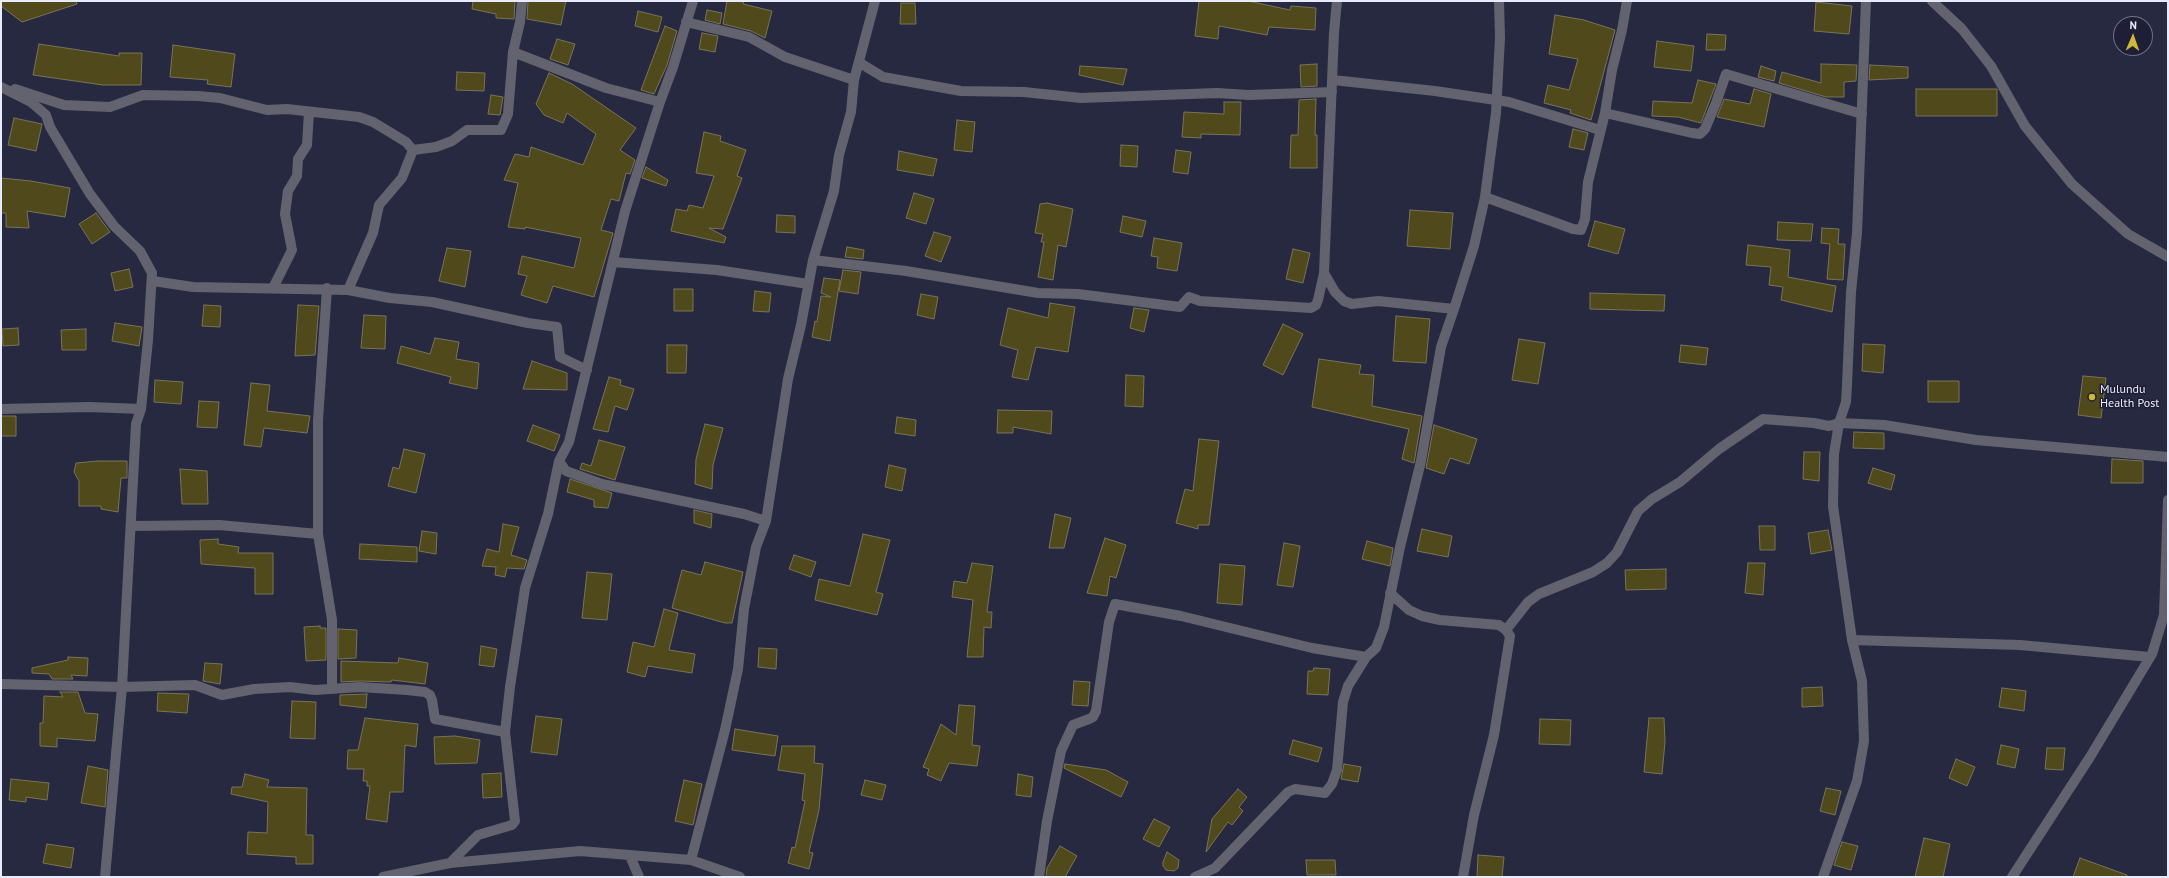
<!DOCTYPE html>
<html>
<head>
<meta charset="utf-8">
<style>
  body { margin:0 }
  #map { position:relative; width:2169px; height:878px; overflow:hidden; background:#272941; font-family:"PT Sans",sans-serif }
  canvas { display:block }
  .frame { position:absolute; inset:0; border:2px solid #e8ebfb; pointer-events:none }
  .north { position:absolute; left:2113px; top:16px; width:40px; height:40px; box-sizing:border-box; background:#1e1f36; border:1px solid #6f7185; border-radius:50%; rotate:2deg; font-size:11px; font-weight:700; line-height:16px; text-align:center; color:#e8ebfb }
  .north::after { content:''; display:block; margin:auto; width:14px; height:18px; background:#ccb939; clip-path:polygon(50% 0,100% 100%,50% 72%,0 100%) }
</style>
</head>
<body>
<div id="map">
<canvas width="2169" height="878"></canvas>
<div class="frame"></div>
<div class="north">N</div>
</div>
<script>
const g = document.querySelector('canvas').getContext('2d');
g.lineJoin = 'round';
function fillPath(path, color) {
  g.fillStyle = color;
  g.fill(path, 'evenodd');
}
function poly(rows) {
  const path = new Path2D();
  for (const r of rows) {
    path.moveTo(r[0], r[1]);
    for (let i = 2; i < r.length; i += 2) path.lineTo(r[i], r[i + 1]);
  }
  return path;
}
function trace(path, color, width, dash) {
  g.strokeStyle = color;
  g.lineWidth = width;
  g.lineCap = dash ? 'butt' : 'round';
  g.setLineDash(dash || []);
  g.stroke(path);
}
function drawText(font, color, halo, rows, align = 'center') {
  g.font = font + ' "PT Sans",sans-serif';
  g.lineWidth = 3;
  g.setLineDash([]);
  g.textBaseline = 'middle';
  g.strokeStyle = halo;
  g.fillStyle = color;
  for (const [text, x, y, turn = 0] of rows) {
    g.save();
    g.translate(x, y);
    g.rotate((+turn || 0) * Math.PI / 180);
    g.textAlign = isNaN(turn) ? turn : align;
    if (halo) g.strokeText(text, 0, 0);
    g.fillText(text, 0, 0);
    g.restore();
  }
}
const building = poly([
  [1,1,76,1,77,4,22,22,1,6,1,1],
  [473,1,515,1,514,19,496,18,496,14,472,9,473,1],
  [528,1,566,1,561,25,527,19,528,1],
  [727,1,744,1,743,4,772,11,765,38,751,31,723,24,727,1],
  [1199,1,1248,1,1290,10,1291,6,1316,8,1315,30,1269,27,1267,35,1219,26,1218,39,1195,36,1199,1],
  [1816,2,1852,6,1849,34,1814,31,1816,2],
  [901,3,915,3,916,24,900,24,901,3],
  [707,10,722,13,720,24,705,20,707,10],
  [638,11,662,17,658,32,635,26,638,11],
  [1555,15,1584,20,1615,30,1591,120,1570,113,1571,110,1544,103,1548,85,1569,90,1578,59,1549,54,1555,15],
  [665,26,677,31,667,65,654,94,641,90,665,26],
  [702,33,718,36,715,52,699,49,702,33],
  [1707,34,1726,35,1725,50,1706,50,1707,34],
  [557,39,575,44,568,65,550,59,557,39],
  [1657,41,1694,46,1691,71,1654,67,1657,41],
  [39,44,119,56,119,53,142,53,141,85,103,85,33,75,39,44],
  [173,45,235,54,231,87,207,84,208,80,170,77,173,45],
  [1317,64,1317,86,1301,87,1300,65,1317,64],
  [1821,64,1857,65,1856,81,1844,82,1844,97,1826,97,1779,83,1782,72,1821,83,1821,64],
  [1870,65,1908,67,1908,78,1869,80,1870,65],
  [1080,66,1127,69,1123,85,1079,75,1080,66],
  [1761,66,1776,71,1774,81,1758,77,1761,66],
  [457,72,485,73,484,91,456,90,457,72],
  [549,73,572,84,636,128,620,150,635,160,630,174,626,173,619,201,611,199,601,230,613,233,594,297,553,286,547,303,521,295,527,276,518,274,522,256,574,268,581,238,525,227,525,229,508,227,518,183,504,180,515,154,529,157,531,147,583,165,596,134,567,113,563,123,544,115,536,104,549,73],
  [1698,80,1716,84,1701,123,1678,117,1652,116,1653,101,1692,103,1698,80],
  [1754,89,1771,94,1764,127,1717,117,1724,99,1750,104,1754,89],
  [1916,89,1997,89,1997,116,1916,116,1916,89],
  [491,95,503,97,500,115,488,114,491,95],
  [1316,99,1315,135,1317,135,1317,168,1290,168,1291,135,1298,135,1299,100,1316,99],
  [1224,102,1241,102,1240,135,1201,134,1201,138,1182,137,1184,112,1224,114,1224,102],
  [14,118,42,124,36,151,8,145,14,118],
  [957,120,975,122,972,152,954,150,957,120],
  [1573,129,1588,133,1584,150,1569,147,1573,129],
  [704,132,721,136,720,141,746,150,737,176,742,178,723,229,709,228,726,237,724,243,671,231,676,209,687,211,689,205,703,208,714,176,696,173,704,132],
  [1121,145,1138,146,1137,167,1120,166,1121,145],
  [1176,150,1191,152,1188,174,1173,172,1176,150],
  [899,151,937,159,933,176,897,170,899,151],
  [646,167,668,180,666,186,642,178,646,167],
  [1,178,31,181,70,188,65,217,27,211,29,228,6,227,6,213,1,213,1,178],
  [914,193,934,199,926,224,906,218,914,193],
  [1047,203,1073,209,1066,247,1058,245,1053,280,1038,277,1044,242,1041,242,1043,234,1035,233,1040,204,1047,203],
  [1410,210,1453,213,1450,249,1407,246,1410,210],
  [96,213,110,232,92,244,79,224,96,213],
  [777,215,795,216,795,233,776,232,777,215],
  [1123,216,1146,221,1142,237,1120,232,1123,216],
  [1595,221,1625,229,1618,254,1588,246,1595,221],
  [1778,222,1813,224,1811,241,1777,240,1778,222],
  [1822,228,1839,229,1838,244,1845,244,1843,280,1827,279,1830,244,1821,243,1822,228],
  [934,232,951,237,941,262,925,256,934,232],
  [1154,238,1182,243,1177,271,1157,268,1158,257,1151,256,1154,238],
  [1748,245,1790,250,1788,277,1836,286,1832,312,1781,300,1783,287,1769,285,1771,267,1746,265,1748,245],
  [847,247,864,250,863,259,845,257,847,247],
  [447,248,471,251,465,287,439,281,447,248],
  [1293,249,1310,253,1303,283,1286,279,1293,249],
  [129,269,133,287,115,291,111,273,129,269],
  [843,270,861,272,858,294,839,291,843,270],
  [824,278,840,280,830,341,812,337,815,321,817,322,821,296,831,297,821,293,824,278],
  [674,289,693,289,693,311,674,311,674,289],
  [755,291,771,293,769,312,753,311,755,291],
  [1590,293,1665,295,1664,311,1590,309,1590,293],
  [921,294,938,297,934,319,917,315,921,294],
  [1050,303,1075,307,1068,352,1036,347,1028,380,1012,377,1018,350,1000,345,1008,308,1048,318,1050,303],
  [204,305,221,306,220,327,202,326,204,305],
  [298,305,319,306,315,355,295,356,298,305],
  [1134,308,1149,310,1144,332,1130,328,1134,308],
  [364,315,386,316,385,349,361,348,364,315],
  [1396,316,1430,319,1426,363,1393,361,1396,316],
  [115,323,142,327,139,346,112,341,115,323],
  [1283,324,1303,334,1283,375,1263,365,1283,324],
  [18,328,19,345,3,346,2,329,18,328],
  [86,329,86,350,62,350,61,330,86,329],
  [435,338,459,342,456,359,479,363,477,389,449,383,451,377,397,363,401,346,430,354,435,338],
  [1519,339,1545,343,1538,384,1512,380,1519,339],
  [1863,344,1885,345,1883,373,1862,371,1863,344],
  [667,345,687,345,686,373,667,373,667,345],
  [1681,345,1708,348,1706,365,1679,362,1681,345],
  [1319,359,1361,365,1359,374,1374,375,1372,406,1422,416,1414,463,1402,459,1409,429,1312,407,1319,359],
  [532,361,567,373,567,390,523,389,532,361],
  [1126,375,1144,376,1143,407,1125,406,1126,375],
  [2083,376,2106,378,2101,418,2078,415,2083,376],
  [609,377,621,380,620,385,634,389,627,410,615,406,608,432,593,429,609,377],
  [155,380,183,382,181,404,154,402,155,380],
  [1928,381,1959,381,1959,402,1928,402,1928,381],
  [251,383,270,385,267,411,310,416,307,433,264,428,261,447,244,445,251,383],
  [199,401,219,402,217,428,197,427,199,401],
  [998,410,1052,411,1051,434,1013,427,1013,433,997,433,998,410],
  [1,416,16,416,16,436,1,436,1,416],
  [897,417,916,420,915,436,895,433,897,417],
  [705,424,723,428,713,465,712,489,695,484,696,459,705,424],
  [533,425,560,435,554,451,527,441,533,425],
  [1434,425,1477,439,1469,464,1450,458,1444,474,1426,468,1434,425],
  [1854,432,1884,433,1884,449,1853,448,1854,432],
  [1199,439,1219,441,1209,525,1198,525,1198,529,1176,523,1185,489,1193,491,1199,439],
  [599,440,625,447,615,480,580,469,582,463,591,466,599,440],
  [404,449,425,454,416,493,388,486,393,467,399,469,404,449],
  [1804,452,1820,452,1819,481,1803,479,1804,452],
  [2112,459,2143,461,2143,483,2111,483,2112,459],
  [98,461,127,461,127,478,121,478,118,512,101,509,101,506,79,506,79,481,74,472,76,463,98,461],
  [889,465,906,469,902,491,885,487,889,465],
  [1873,468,1895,475,1891,490,1868,483,1873,468],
  [180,469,207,471,208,504,182,504,180,469],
  [570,479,612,493,608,508,594,507,594,500,567,492,570,479],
  [694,510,712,514,711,528,694,523,694,510],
  [1055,514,1071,518,1064,548,1049,548,1055,514],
  [503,524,519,527,511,555,527,560,524,569,507,568,505,577,495,575,496,567,482,566,487,549,499,552,503,524],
  [1759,526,1775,526,1775,550,1760,550,1759,526],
  [1422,529,1452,536,1448,557,1417,551,1422,529],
  [1828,530,1832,550,1811,554,1808,533,1828,530],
  [422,531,437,533,436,554,419,551,422,531],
  [863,534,890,540,876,592,883,594,877,615,815,600,819,579,850,586,863,534],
  [1105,538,1126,545,1116,578,1110,576,1107,596,1087,593,1105,538],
  [218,539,218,544,239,547,238,553,273,553,273,594,255,594,255,568,201,564,200,540,218,539],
  [1367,541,1393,548,1390,566,1362,559,1367,541],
  [1284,543,1300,546,1293,587,1277,585,1284,543],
  [360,544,417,547,417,562,359,559,360,544],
  [794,555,816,562,811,577,789,569,794,555],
  [705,562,743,572,732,623,725,623,672,608,682,570,701,575,705,562],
  [972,563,993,566,987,612,992,612,991,628,984,627,983,657,967,657,973,600,952,597,954,581,967,583,972,563],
  [1748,563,1765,563,1763,595,1745,593,1748,563],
  [1220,564,1245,566,1242,605,1217,603,1220,564],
  [1666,569,1666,589,1626,590,1625,570,1666,569],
  [587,572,612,574,607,620,582,618,587,572],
  [664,609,678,613,669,650,695,654,692,673,648,666,645,677,627,672,633,642,654,647,664,609],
  [320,626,320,628,326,628,326,660,306,661,304,627,320,626],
  [338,629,357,630,356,658,338,659,338,629],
  [481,646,497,649,494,667,479,665,481,646],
  [759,648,777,649,776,669,758,667,759,648],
  [68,657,88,658,87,676,71,675,73,679,52,679,49,674,32,673,32,668,68,660,68,657],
  [399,658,428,663,425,684,392,680,391,682,360,681,341,682,341,661,398,663,399,658],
  [205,663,222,664,220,684,203,681,205,663],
  [1314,668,1330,669,1328,695,1307,694,1308,671,1313,671,1314,668],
  [1074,681,1090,682,1088,706,1072,705,1074,681],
  [1822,687,1823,706,1802,707,1802,688,1822,687],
  [2002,688,2026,691,2024,711,1999,707,2002,688],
  [60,692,78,692,85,713,98,714,95,741,57,738,57,747,40,746,40,723,43,723,44,696,63,697,60,692],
  [158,693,189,694,187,713,157,711,158,693],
  [367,694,366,708,340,705,340,695,367,694],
  [292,701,316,702,315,739,290,738,292,701],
  [959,705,975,706,972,745,980,746,977,766,949,763,941,781,927,775,929,769,923,767,941,724,956,735,959,705],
  [536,716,562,719,557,755,531,752,536,716],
  [365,718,418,724,416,747,405,745,403,792,390,792,387,822,366,819,370,786,367,786,367,781,363,781,364,769,347,769,348,750,358,750,365,718],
  [1649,718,1664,718,1665,742,1662,774,1644,772,1649,718],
  [1540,719,1571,720,1570,745,1539,744,1540,719],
  [735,729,778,736,775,756,732,750,735,729],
  [455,736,480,740,477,763,435,764,434,737,455,736],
  [1293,740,1322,748,1318,762,1289,754,1293,740],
  [2001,745,2019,749,2015,768,1997,764,2001,745],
  [782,746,815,746,814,763,823,764,819,810,809,852,813,853,809,869,788,863,792,847,795,848,805,801,802,800,805,774,778,770,782,746],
  [2047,748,2065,748,2063,770,2045,769,2047,748],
  [1956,759,1975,767,1967,786,1949,778,1956,759],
  [1065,764,1106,770,1128,782,1121,797,1064,768,1065,764],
  [1344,764,1361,767,1358,782,1341,779,1344,764],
  [88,766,108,770,105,807,81,803,88,766],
  [501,773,502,797,483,798,482,774,501,773],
  [245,774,269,780,267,787,307,788,306,835,313,835,313,864,296,864,296,857,247,854,248,832,267,833,268,802,231,794,232,787,242,787,245,774],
  [1018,774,1033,777,1031,797,1016,795,1018,774],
  [11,779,49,783,47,800,26,797,26,802,9,800,11,779],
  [684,780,702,784,693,825,675,821,684,780],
  [865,780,886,785,882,800,861,795,865,780],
  [1826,788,1841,791,1835,815,1820,811,1826,788],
  [1238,789,1247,797,1239,807,1243,811,1232,825,1228,822,1206,852,1212,819,1238,789],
  [1154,819,1170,827,1159,847,1143,839,1154,819],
  [1924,838,1950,844,1943,877,1915,877,1924,838],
  [1842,842,1858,846,1851,870,1834,865,1842,842],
  [47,844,74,848,71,868,43,863,47,844],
  [1060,846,1077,856,1065,877,1046,877,1047,868,1060,846],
  [1167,852,1179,860,1178,868,1174,871,1166,870,1163,866,1163,862,1167,852],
  [1478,855,1504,857,1502,877,1477,877,1478,855],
  [2080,858,2127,875,2127,877,2073,877,2080,858],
  [1306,860,1335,860,1336,875,1307,875,1306,860]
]);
fillPath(building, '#50491b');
trace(building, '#787457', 1);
trace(poly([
  [1932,1,1962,29,1991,66,2025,126,2072,184,2128,234,2168,257],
  [686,22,749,37,785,57,854,80],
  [513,52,606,88,660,102],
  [860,63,883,77,961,91,1024,92,1081,98,1217,93,1249,95,1332,92],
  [1333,80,1435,91,1509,102,1600,130],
  [1,87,31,102,46,115,50,127,90,194,114,226,140,251,152,273,148,340,141,409,136,424,122,687,105,877],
  [15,89,64,105,110,107,143,95,198,96,220,98,267,110,287,109,359,117,373,122,406,142,413,150,436,147,452,141,467,130,501,130,508,114,513,52,520,22,522,1],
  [1605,113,1692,133,1700,134,1705,129,1716,103,1726,74,1862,114],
  [1485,197,1573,229,1581,230,1585,219,1588,182,1605,113,1612,70,1622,30,1627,1],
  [813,260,906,271,1038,293,1078,294,1180,307,1189,297,1200,301,1311,308,1316,305,1318,300,1324,273,1334,33,1337,1],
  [613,262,717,270,808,284],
  [1324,273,1335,292,1344,301,1352,304,1378,301,1454,309,1474,246,1485,197,1496,113,1500,38,1499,1],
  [153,281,193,287,348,290,390,298,432,302,528,323,557,327,560,357,587,370],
  [273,288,292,250,285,214,288,191,297,176,298,159,307,145,309,112],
  [327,288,318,420,318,534,332,620,332,688],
  [348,290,373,233,379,205,402,178,413,150],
  [1,409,89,407,141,409],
  [559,461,566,471,602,484,744,514,766,521],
  [131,526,219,525,318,534],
  [1390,593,1409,610,1422,616,1440,620,1499,625,1506,630,1510,636,1494,735,1474,815,1463,877],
  [1506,630,1528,602,1539,594,1593,572,1607,563,1617,552,1638,511,1652,499,1680,482,1719,449,1763,419,1814,423,1829,426,1839,423,1884,425,1976,440,2168,457],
  [1852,640,2020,645,2150,657],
  [1,684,122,687,195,685,222,695,254,689,290,687,315,690,360,687,407,690,425,692,430,695,432,700,435,719,505,732],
  [630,856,639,877],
  [691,860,725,730,738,669,744,609,756,547,766,521,788,379,801,325,813,260,834,191,839,155,851,112,854,80,875,1],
  [450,863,478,835,512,825,515,821,505,732,510,687,525,588,548,514,559,461,569,442,625,211,660,102,673,67,693,1],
  [383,877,450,863,580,851,691,860,740,877],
  [1039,877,1047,821,1061,751,1073,725,1089,719,1093,717,1096,711,1109,622,1115,604,1181,616,1312,648,1366,657],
  [1195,877,1215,868,1288,792,1295,789,1325,793,1332,784,1337,770,1343,702,1348,686,1366,657,1376,648,1384,627,1400,547,1421,461,1441,347,1454,309],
  [1823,877,1857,781,1864,741,1862,681,1852,640,1833,506,1834,454,1839,423,1846,402,1847,385,1851,292,1857,233,1866,1],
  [2012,877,2090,757,2152,654,2164,615,2168,500]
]), '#62636f', 10);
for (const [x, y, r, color] of [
  [2092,397,4,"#ccb939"]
]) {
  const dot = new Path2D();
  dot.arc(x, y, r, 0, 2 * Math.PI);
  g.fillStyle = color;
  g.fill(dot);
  trace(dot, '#1e1f36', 1.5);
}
drawText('12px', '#e8ebfb', '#1e1f36', [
  ["Mulundu",2100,390],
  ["Health Post",2100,404]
], 'left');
</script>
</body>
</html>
